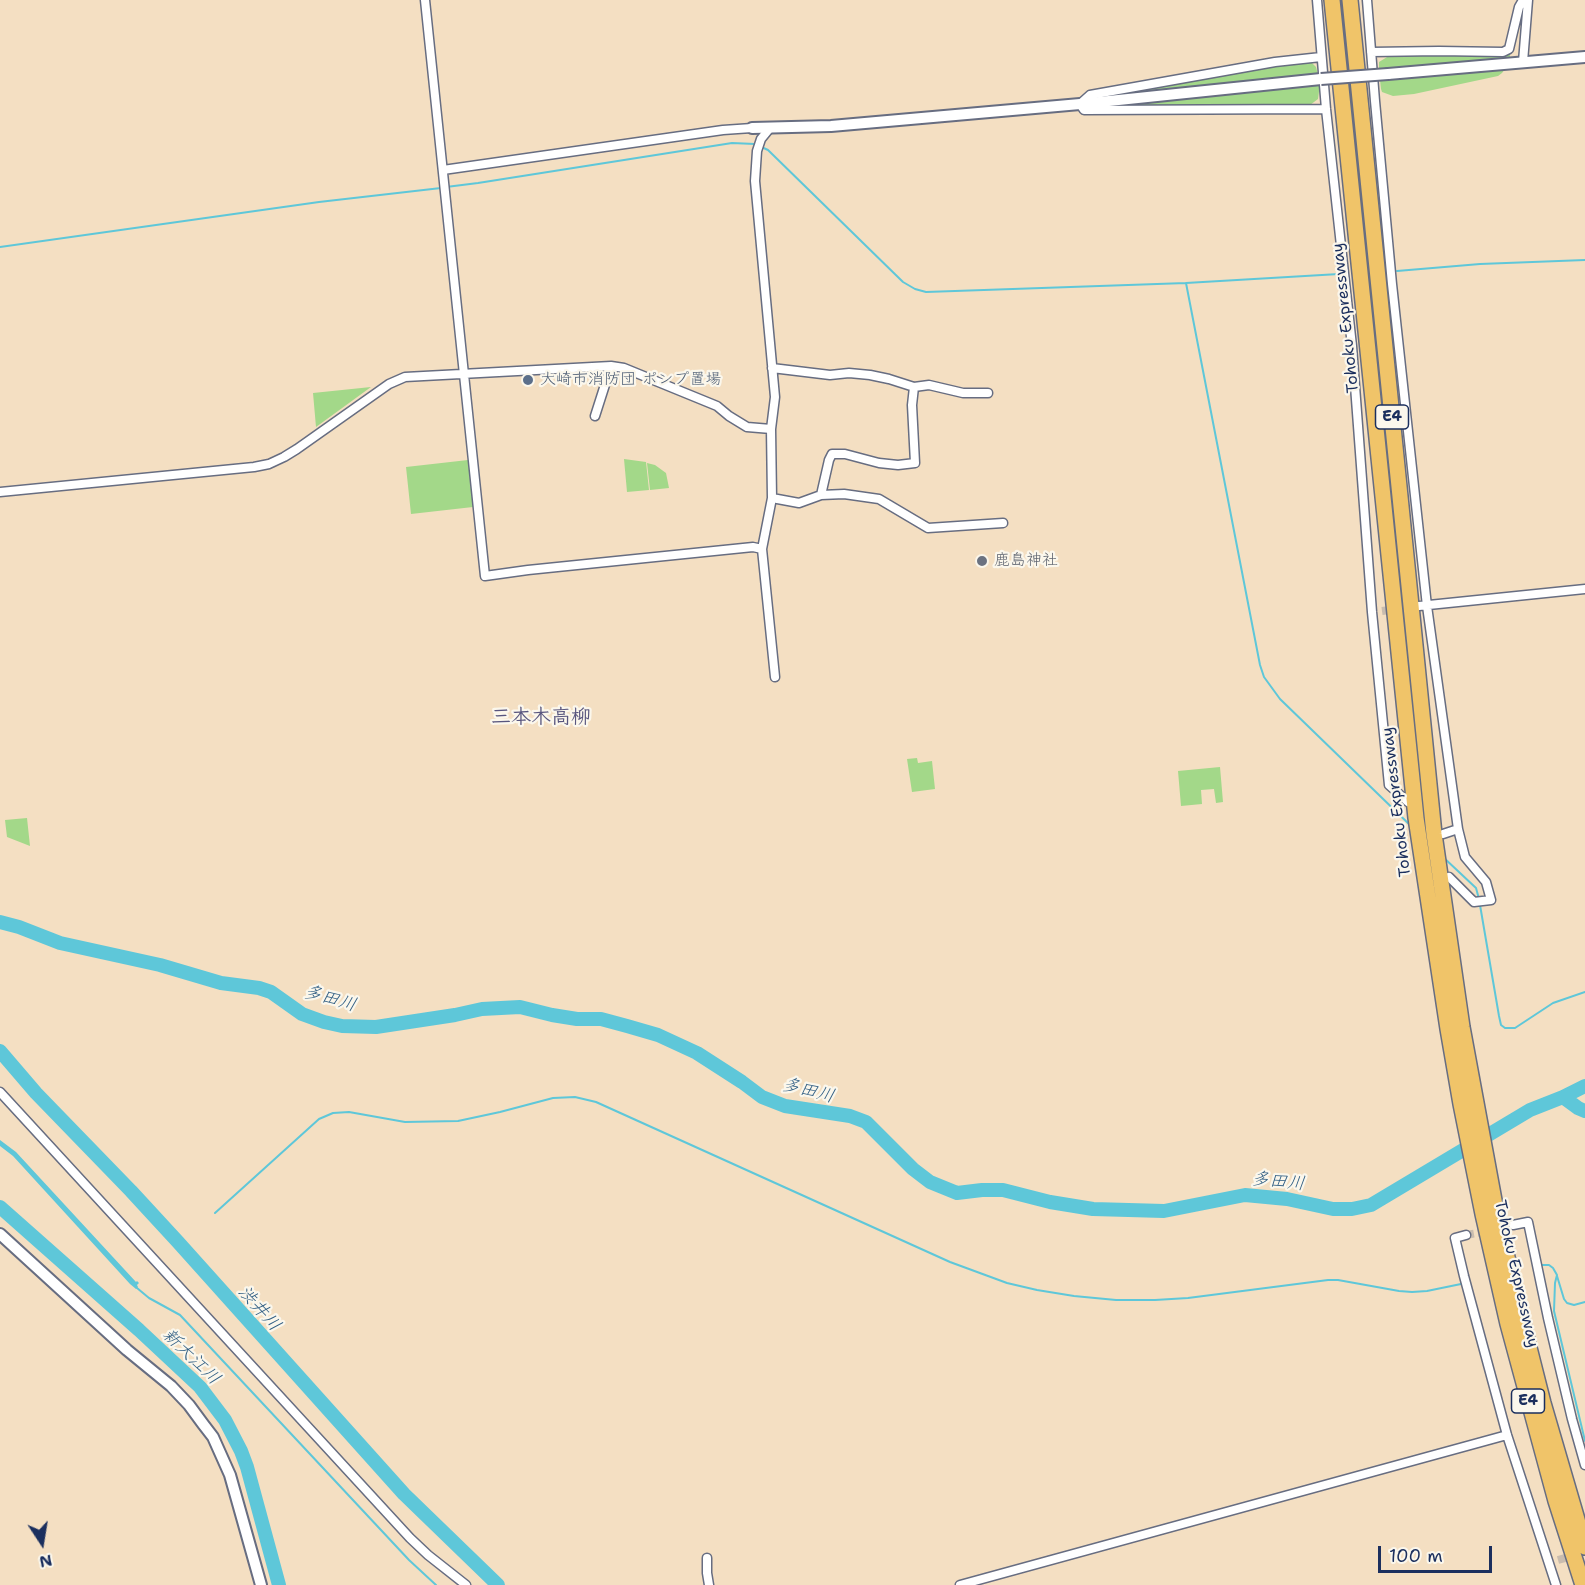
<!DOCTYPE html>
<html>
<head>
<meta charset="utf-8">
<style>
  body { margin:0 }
  #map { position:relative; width:1585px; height:1585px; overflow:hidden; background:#f4dfc2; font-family:"Shantell Sans",sans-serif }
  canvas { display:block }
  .north { position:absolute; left:12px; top:1513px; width:60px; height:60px; -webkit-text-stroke:4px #fbf7ec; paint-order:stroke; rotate:168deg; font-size:16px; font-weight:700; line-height:24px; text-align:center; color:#1b2f5e }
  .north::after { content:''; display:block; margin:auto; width:21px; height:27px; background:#1b2f5e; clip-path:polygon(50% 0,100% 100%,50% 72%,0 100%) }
  .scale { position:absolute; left:1378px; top:1546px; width:114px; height:27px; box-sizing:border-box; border:3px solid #1b2f5e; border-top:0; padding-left:8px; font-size:18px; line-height:21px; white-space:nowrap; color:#1b2f5e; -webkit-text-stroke:4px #fbf7ec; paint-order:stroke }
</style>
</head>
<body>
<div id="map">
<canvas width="1585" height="1585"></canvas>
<div class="north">N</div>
<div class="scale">100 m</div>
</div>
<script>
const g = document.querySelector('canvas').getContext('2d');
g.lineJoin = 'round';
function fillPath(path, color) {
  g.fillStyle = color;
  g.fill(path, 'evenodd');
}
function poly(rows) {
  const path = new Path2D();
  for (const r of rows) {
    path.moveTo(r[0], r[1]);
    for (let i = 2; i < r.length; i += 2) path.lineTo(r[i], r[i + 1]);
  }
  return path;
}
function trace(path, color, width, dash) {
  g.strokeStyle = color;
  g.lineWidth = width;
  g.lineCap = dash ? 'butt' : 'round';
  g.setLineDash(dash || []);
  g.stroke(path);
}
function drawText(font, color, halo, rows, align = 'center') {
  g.font = font + ' "Shantell Sans","Klee One",sans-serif';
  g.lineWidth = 4.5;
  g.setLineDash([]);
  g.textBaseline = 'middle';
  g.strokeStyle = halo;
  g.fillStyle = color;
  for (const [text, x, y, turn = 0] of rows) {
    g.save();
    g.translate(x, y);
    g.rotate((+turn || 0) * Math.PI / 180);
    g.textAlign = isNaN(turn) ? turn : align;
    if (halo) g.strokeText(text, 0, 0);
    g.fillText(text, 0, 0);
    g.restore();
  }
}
fillPath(poly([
  [1392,54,1510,55,1510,60,1379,70,1379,62],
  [1307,62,1312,63,1316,67,1318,75,1096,97,1279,65],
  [1505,69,1502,73,1498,76,1414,94,1393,96,1382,92,1381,89,1380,80],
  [1320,84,1318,99,1310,105,1097,107],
  [371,387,316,427,313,393],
  [624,459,646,462,649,490,627,492],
  [468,460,473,507,411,514,406,467],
  [647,463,655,465,666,473,669,488,650,490],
  [917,758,918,763,932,761,935,789,912,792,907,759],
  [1220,767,1223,802,1216,803,1214,789,1201,790,1202,804,1181,806,1178,771],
  [27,818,30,846,7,837,5,820]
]), '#a3d889');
fillPath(poly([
  [0,1140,16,1152,136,1282,137,1281,139,1283,137,1285,138,1287,136,1289,130,1284,13,1156,0,1146]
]), '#5ec7d9');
trace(poly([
  [446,187,478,183,732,143,755,144,768,150,903,282,915,289,926,292,1186,283,1339,274],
  [0,247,319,202,441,188],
  [1397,271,1480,264,1585,260],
  [1186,283,1260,665,1264,677,1280,699,1411,826],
  [1443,857,1476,888,1479,899],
  [1480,905,1499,1016,1501,1025,1505,1028,1515,1028,1553,1003,1585,992],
  [215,1213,319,1119,333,1113,349,1112,405,1122,458,1121,500,1112,553,1098,575,1097,596,1102,950,1262,1007,1283,1037,1290,1074,1296,1116,1300,1155,1300,1188,1298,1328,1280,1338,1280,1399,1291,1412,1292,1427,1291,1461,1284],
  [1541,1265,1549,1265,1553,1268,1557,1275,1555,1283,1554,1311,1585,1441],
  [1557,1276,1564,1299,1567,1303,1574,1305,1585,1302],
  [137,1288,149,1298,180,1315,409,1560,436,1585]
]), '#5ec7d9', 2);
trace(poly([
  [0,922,19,927,60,943,160,965,221,983,259,988,271,992,302,1014,324,1022,342,1026,376,1027,455,1015,482,1009,520,1007,552,1015,577,1019,601,1019,627,1026,658,1035,697,1053,742,1082,762,1097,785,1106,850,1116,866,1122,913,1169,930,1182,957,1193,982,1190,1003,1190,1050,1202,1093,1209,1164,1211,1245,1195,1287,1199,1333,1209,1352,1209,1371,1205,1530,1110,1563,1097,1585,1086],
  [0,1051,36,1093,131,1191,178,1242,404,1494,498,1585],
  [1563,1097,1578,1108,1585,1111],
  [0,1207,139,1330,200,1387,225,1420,241,1451,247,1467,279,1585]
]), '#5ec7d9', 14);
trace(poly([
  [1382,611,1397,609],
  [1466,1235,1489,1231],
  [1558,1560,1576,1555]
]), '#c9bcae', 8, [8, 4]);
const minor = poly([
  [425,0,485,576,528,570,753,547,762,549],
  [1317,0,1326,109,1352,346,1372,612,1389,785,1408,802],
  [1367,0,1375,101,1392,284,1427,606,1458,829,1443,834],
  [1371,52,1439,51,1503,52,1509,49,1519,7,1523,0],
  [1321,57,1275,62,1090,95,1080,104,1084,110,1326,109],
  [1523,62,1528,0],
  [770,128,761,139,757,151,755,181,775,397,771,429,772,498,762,549,775,677],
  [443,170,723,130,752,128],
  [772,368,830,375,849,373,870,375,889,379,914,387,929,385,963,393,988,393],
  [595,416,611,366],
  [0,492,254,467,269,464,284,457,297,449,389,384,405,377,611,366,624,368,717,406,729,416,747,427,771,429],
  [821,495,829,460,832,454,845,454,879,463,898,465,915,463,912,405,914,387],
  [772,498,799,503,821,495,844,494,879,499,928,528,1003,523],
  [1419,606,1585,589],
  [1449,877,1474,902,1491,900,1486,882,1465,857,1458,829],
  [0,1092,410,1538,428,1555,466,1585],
  [1513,1225,1528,1222,1548,1318,1572,1419,1585,1465],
  [1466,1235,1455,1238,1464,1276,1507,1435,1556,1585],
  [707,1558,707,1573,709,1585],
  [960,1585,1507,1435]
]);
const tertiary = poly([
  [1388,74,1585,57],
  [752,128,831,126,1080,104,1321,79],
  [0,1234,127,1350,171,1386,189,1405,203,1424,213,1437,230,1475,261,1585]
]);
const motorway = poly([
  [1332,0,1416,818,1448,1029,1461,1104,1483,1214,1508,1324,1556,1501,1583,1585],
  [1350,0,1434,834,1462,1027,1496,1211,1522,1320,1543,1403,1585,1547]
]);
trace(minor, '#676d81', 11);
trace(tertiary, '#676d81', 14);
trace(motorway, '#676d81', 18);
trace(minor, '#fff', 8);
trace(tertiary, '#fff', 10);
trace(motorway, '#f0c469', 15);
const tertiaryBridge = poly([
  [1321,79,1388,74]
]);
trace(tertiaryBridge, '#676d81', 14, []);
trace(tertiaryBridge, '#fff', 10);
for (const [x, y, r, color] of [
  [528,380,6,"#5c6f8a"],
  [982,561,6,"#6b7280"]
]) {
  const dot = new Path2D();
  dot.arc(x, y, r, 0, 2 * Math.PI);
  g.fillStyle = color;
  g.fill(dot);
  trace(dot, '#fbf7ec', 2);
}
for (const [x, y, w] of [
  [1392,417,33],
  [1528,1401,33]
]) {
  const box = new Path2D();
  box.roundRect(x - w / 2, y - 12, w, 24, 4.5);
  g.fillStyle = '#fbf7ec';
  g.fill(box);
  trace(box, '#1b2f5e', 1.5);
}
drawText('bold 15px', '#1b2f5e', null, [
  ["E4",1392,417],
  ["E4",1528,1401]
]);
drawText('16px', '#1b2f5e', '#fbf7ec', [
  ["Tohoku Expressway",1346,318,-96],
  ["Tohoku Expressway",1397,802,-97],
  ["Tohoku Expressway",1516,1274,77]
]);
drawText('16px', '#4e5e75', '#fbf7ec', [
  ["大崎市消防団 ポンプ置場",540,380]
], 'left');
drawText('16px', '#5b616d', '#fbf7ec', [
  ["鹿島神社",994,561]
], 'left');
drawText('italic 18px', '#2f5d83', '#fbf7ec', [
  ["多田川",330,999,16],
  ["多田川",808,1091,14],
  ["多田川",1278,1182,6],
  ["渋井川",259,1309,48],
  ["新大江川",191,1357,44]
]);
drawText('bold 20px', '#58557e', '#fbf7ec', [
  ["三本木高柳",541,718]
]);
</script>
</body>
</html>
